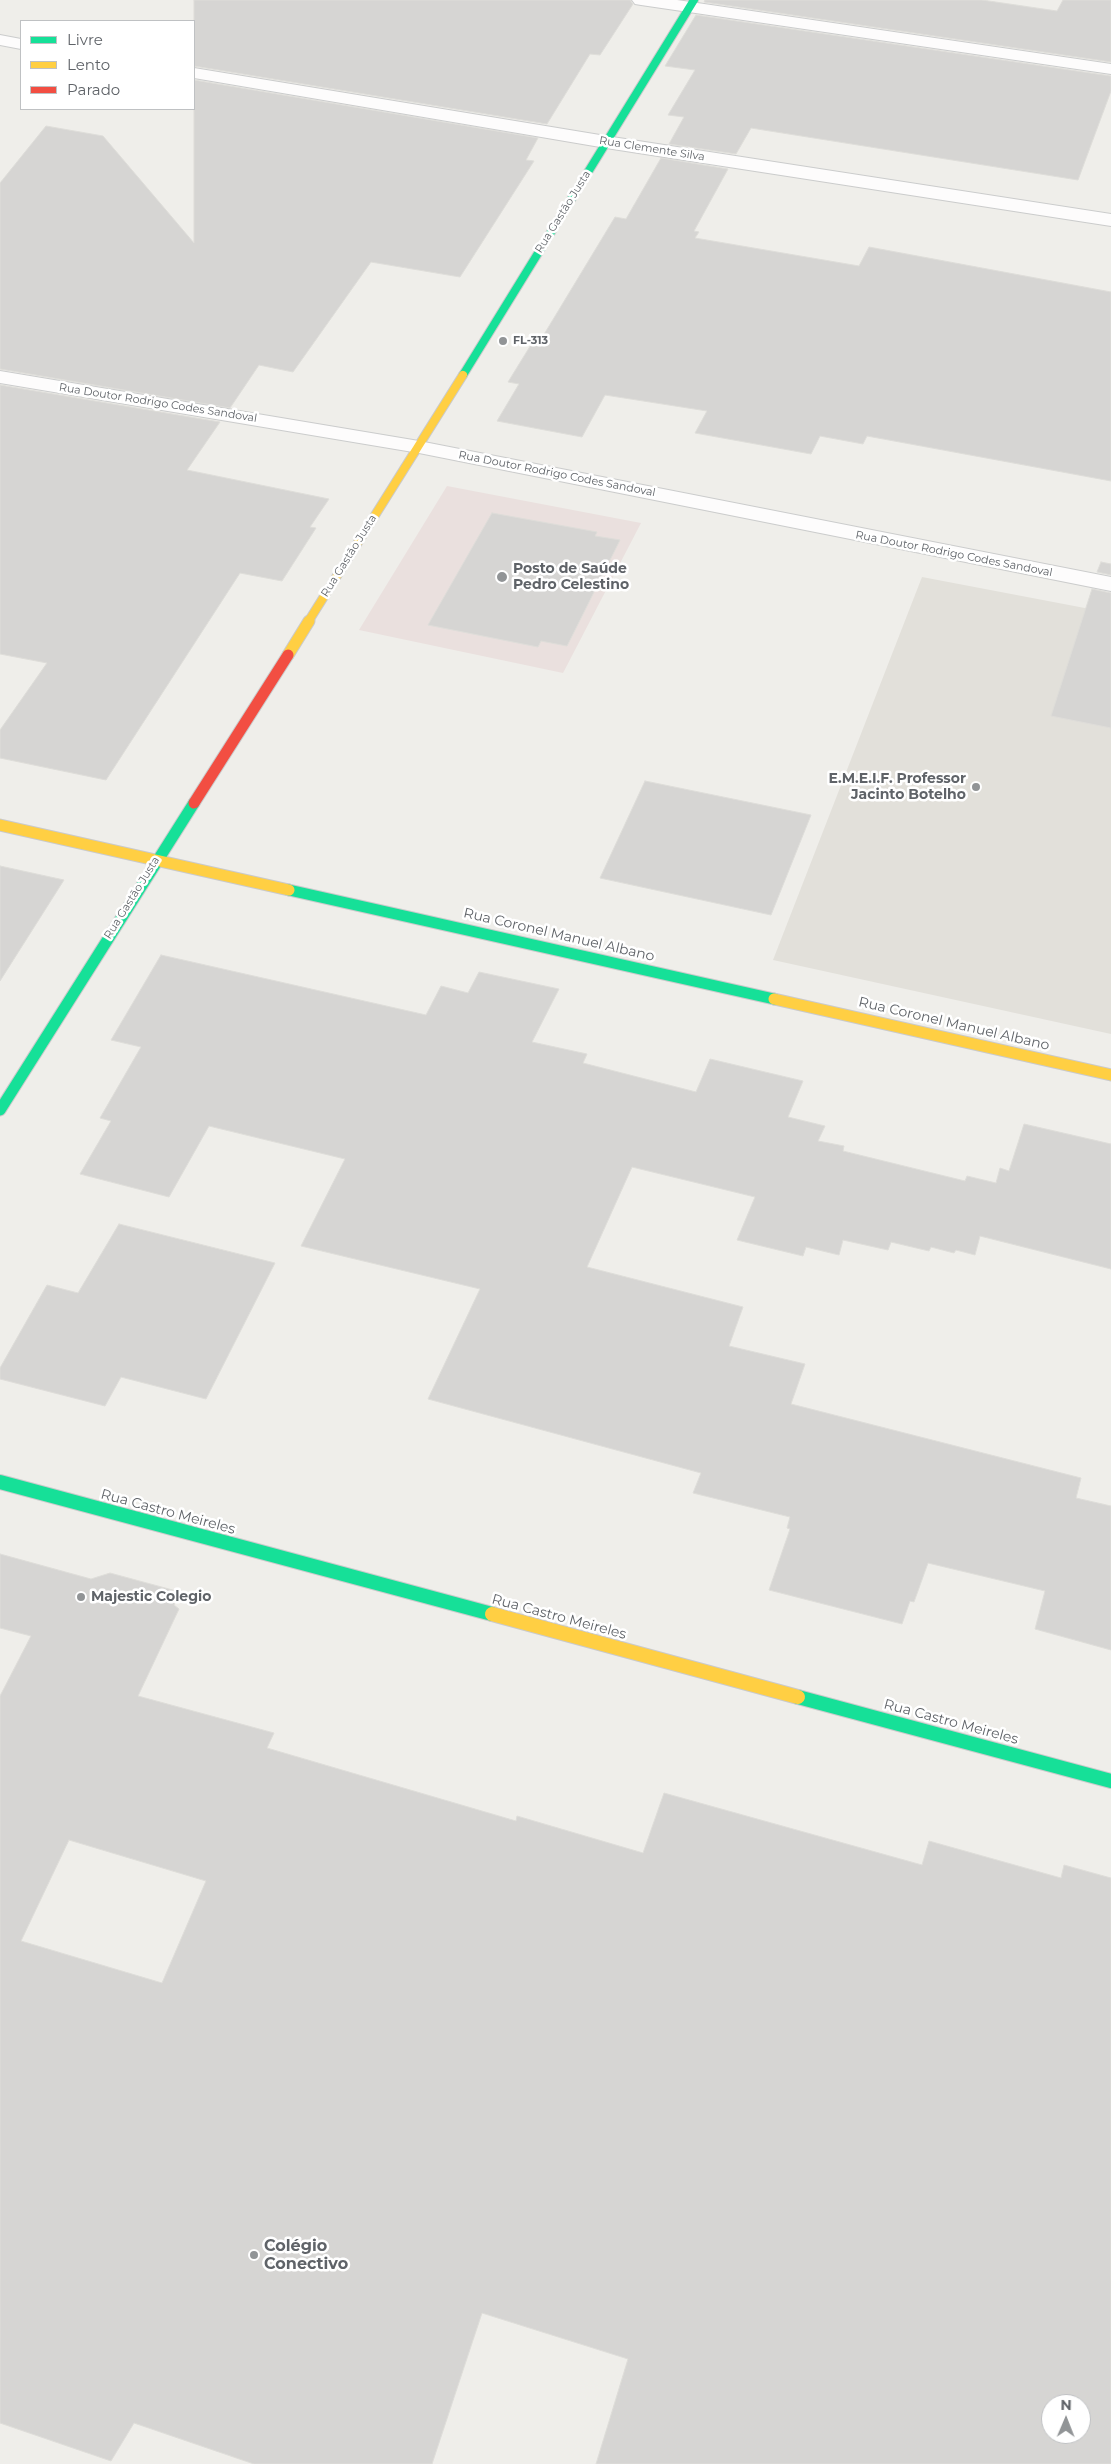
<!DOCTYPE html>
<html>
<head>
<meta charset="utf-8">
<style>
  body { margin:0 }
  #map { position:relative; width:1111px; height:2464px; overflow:hidden; background:#efeeea; font-family:Montserrat,sans-serif }
  canvas { display:block }
  .legend { position:absolute; left:20px; top:20px; width:175px; height:90px; box-sizing:border-box; background:#fff; border:1px solid #bfc1c3; margin:0; padding:6px 9px; list-style:none; font-size:15px; color:#5f6368 }
  .legend li { display:flex; align-items:center; gap:10px; height:25px }
  .legend b { width:25px; border:1px solid #bfc1c3 }
  .north { position:absolute; left:1041px; top:2394px; width:50px; height:50px; box-sizing:border-box; background:#fff; border:1px solid #bfc1c3; border-radius:50%; rotate:1deg; font-size:14px; font-weight:700; line-height:20px; text-align:center; color:#5f6368 }
  .north::after { content:''; display:block; margin:auto; width:18px; height:22px; background:#919496; clip-path:polygon(50% 0,100% 100%,50% 72%,0 100%) }
</style>
</head>
<body>
<div id="map">
<canvas width="1111" height="2464"></canvas>
<ul class="legend">
<li><b style="height:6px;background:#16e098"></b>Livre</li>
<li><b style="height:6px;background:#ffcf43"></b>Lento</li>
<li><b style="height:6px;background:#f24e42"></b>Parado</li>
</ul>
<div class="north">N</div>
</div>
<script>
const g = document.querySelector('canvas').getContext('2d');
g.lineJoin = 'round';
function fillPath(path, color) {
  g.fillStyle = color;
  g.fill(path, 'evenodd');
}
function poly(rows) {
  const path = new Path2D();
  for (const r of rows) {
    path.moveTo(r[0], r[1]);
    for (let i = 2; i < r.length; i += 2) path.lineTo(r[i], r[i + 1]);
  }
  return path;
}
function trace(path, color, width, dash) {
  g.strokeStyle = color;
  g.lineWidth = width;
  g.lineCap = dash ? 'butt' : 'round';
  g.setLineDash(dash || []);
  g.stroke(path);
}
function drawText(font, color, halo, rows, align = 'center') {
  g.font = font + ' Montserrat,sans-serif';
  g.lineWidth = 5;
  g.setLineDash([]);
  g.textBaseline = 'middle';
  g.strokeStyle = halo;
  g.fillStyle = color;
  for (const [text, x, y, turn = 0] of rows) {
    g.save();
    g.translate(x, y);
    g.rotate((+turn || 0) * Math.PI / 180);
    g.textAlign = isNaN(turn) ? turn : align;
    if (halo) g.strokeText(text, 0, 0);
    g.fillText(text, 0, 0);
    g.restore();
  }
}
fillPath(poly([
  [922,577,1111,613,1111,1034,773,960]
]), '#e2e0da');
fillPath(poly([
  [447,486,641,523,563,673,359,630]
]), '#eae0de');
const building = poly([
  [194,0,630,0,633,4,600,55,590,54,547,124,194,66,194,0],
  [705,0,982,0,1057,11,1063,0,1111,0,1111,62,704,2,705,0],
  [696,15,1111,76,1111,91,1078,180,751,128,736,154,669,144,684,117,668,115,695,70,665,66,696,15],
  [194,80,538,138,526,160,534,161,460,277,371,262,293,372,259,365,230,408,0,369,0,183,46,126,103,136,194,243,194,80],
  [661,158,728,169,694,231,699,232,695,238,859,266,869,247,1111,292,1111,481,867,436,863,444,820,436,811,454,695,433,707,411,605,395,582,437,497,421,519,384,508,382,537,335,543,336,615,217,626,219,661,158],
  [0,385,220,422,187,470,329,499,310,527,316,528,282,581,240,573,106,780,0,758,0,730,47,663,0,654,0,385],
  [492,513,597,532,595,536,620,540,567,646,541,641,538,647,428,625,492,513],
  [1101,562,1111,564,1111,575,1097,572,1101,562],
  [1092,589,1111,593,1111,728,1051,716,1092,589],
  [645,781,811,815,771,915,600,878,645,781],
  [0,866,64,880,0,981,0,866],
  [161,955,426,1015,441,986,468,993,479,972,559,989,532,1042,587,1054,583,1063,696,1092,710,1059,803,1081,788,1117,825,1126,818,1141,844,1146,843,1151,965,1181,967,1176,996,1183,1000,1168,1009,1171,1024,1124,1111,1144,1111,1269,980,1236,975,1255,956,1250,954,1253,931,1247,929,1251,891,1242,888,1250,843,1240,839,1255,806,1247,803,1256,737,1240,755,1197,632,1167,587,1267,743,1307,729,1346,805,1364,791,1404,1081,1478,1076,1498,1111,1506,1111,1650,1035,1629,1045,1591,928,1563,914,1602,910,1601,902,1624,769,1590,790,1529,787,1528,790,1517,693,1493,701,1473,428,1399,480,1289,301,1246,345,1159,209,1126,169,1197,80,1174,111,1121,100,1118,141,1047,111,1040,161,955],
  [119,1224,275,1263,206,1399,121,1377,105,1406,0,1379,0,1368,47,1285,78,1293,119,1224],
  [0,1554,91,1579,110,1573,180,1592,174,1605,179,1609,138,1696,274,1733,267,1748,516,1821,517,1816,643,1853,664,1793,922,1865,929,1841,1061,1878,1064,1865,1111,1878,1111,2464,596,2464,628,2359,482,2313,432,2464,254,2464,134,2423,111,2461,0,2423,0,1696,31,1636,0,1628,0,1554],
  [69,1840,206,1881,162,1983,21,1941,69,1840],
  [1051,2404,1081,2404,1081,2434,1051,2434,1051,2404]
]);
fillPath(building, '#d6d5d3');
trace(building, '#deddd9', 1);
const street = poly([
  [632,0,677,0,1111,64,1111,74,641,5,635,4,632,0],
  [0,35,21,39,21,49,0,45,0,35],
  [194,68,606,136,1111,214,1111,226,606,148,194,78,194,68],
  [0,371,419,441,1111,577,1111,591,419,453,0,383,0,371]
]);
const fastFar2 = poly([
  [463,375,694,0]
]);
const fastFar1 = poly([
  [289,890,774,999],
  [0,1110,194,803]
]);
const fast = poly([
  [0,1482,492,1614],
  [798,1697,1111,1781]
]);
const slowFar2 = poly([
  [308,622,463,375]
]);
const slowFar1 = poly([
  [288,655,309,621],
  [0,825,289,890],
  [774,999,1111,1075]
]);
const slow = poly([
  [492,1614,798,1697]
]);
const jam = poly([
  [194,803,288,655]
]);
trace(street, '#cbcccc', 2);
trace(fastFar2, '#cacacb', 10);
trace(fastFar1, '#cacacb', 13);
trace(fast, '#cacacb', 16);
trace(slowFar2, '#cacacb', 10);
trace(slowFar1, '#cacacb', 13);
trace(slow, '#cacacb', 16);
trace(jam, '#cacacb', 13);
fillPath(street, '#fdfcfc');
trace(fastFar2, '#16e098', 8);
trace(fastFar1, '#16e098', 11);
trace(fast, '#16e098', 14);
trace(slowFar2, '#ffcf43', 8);
trace(slowFar1, '#ffcf43', 11);
trace(slow, '#ffcf43', 14);
trace(jam, '#f24e42', 11);
for (const [x, y, r, color] of [
  [503,341,5,"#919496"],
  [502,577,6,"#919496"],
  [976,787,5,"#919496"],
  [81,1597,5,"#919496"],
  [254,2255,5,"#919496"]
]) {
  const dot = new Path2D();
  dot.arc(x, y, r, 0, 2 * Math.PI);
  g.fillStyle = color;
  g.fill(dot);
  trace(dot, '#fff', 2);
}
drawText('11px', '#5f6368', '#fff', [
  ["Rua Clemente Silva",652,149,9],
  ["Rua Gastão Justa",563,212,-58],
  ["Rua Doutor Rodrigo Codes Sandoval",158,403,9],
  ["Rua Doutor Rodrigo Codes Sandoval",557,474,11],
  ["Rua Doutor Rodrigo Codes Sandoval",954,554,11],
  ["Rua Gastão Justa",349,556,-58],
  ["Rua Gastão Justa",132,898,-58]
]);
drawText('bold 11px', '#5f6368', '#fff', [
  ["FL-313",513,341]
], 'left');
drawText('bold 14px', '#5f6368', '#fff', [
  ["Posto de Saúde",513,569],
  ["Pedro Celestino",513,585],
  ["E.M.E.I.F. Professor",966,779,"right"],
  ["Jacinto Botelho",966,795,"right"],
  ["Majestic Colegio",91,1597]
], 'left');
drawText('14px', '#5f6368', '#fff', [
  ["Rua Coronel Manuel Albano",559,935,13],
  ["Rua Coronel Manuel Albano",954,1024,13],
  ["Rua Castro Meireles",168,1512,15],
  ["Rua Castro Meireles",559,1617,15],
  ["Rua Castro Meireles",951,1722,15]
]);
drawText('bold 16px', '#5f6368', '#fff', [
  ["Colégio",264,2246],
  ["Conectivo",264,2264]
], 'left');
</script>
</body>
</html>
